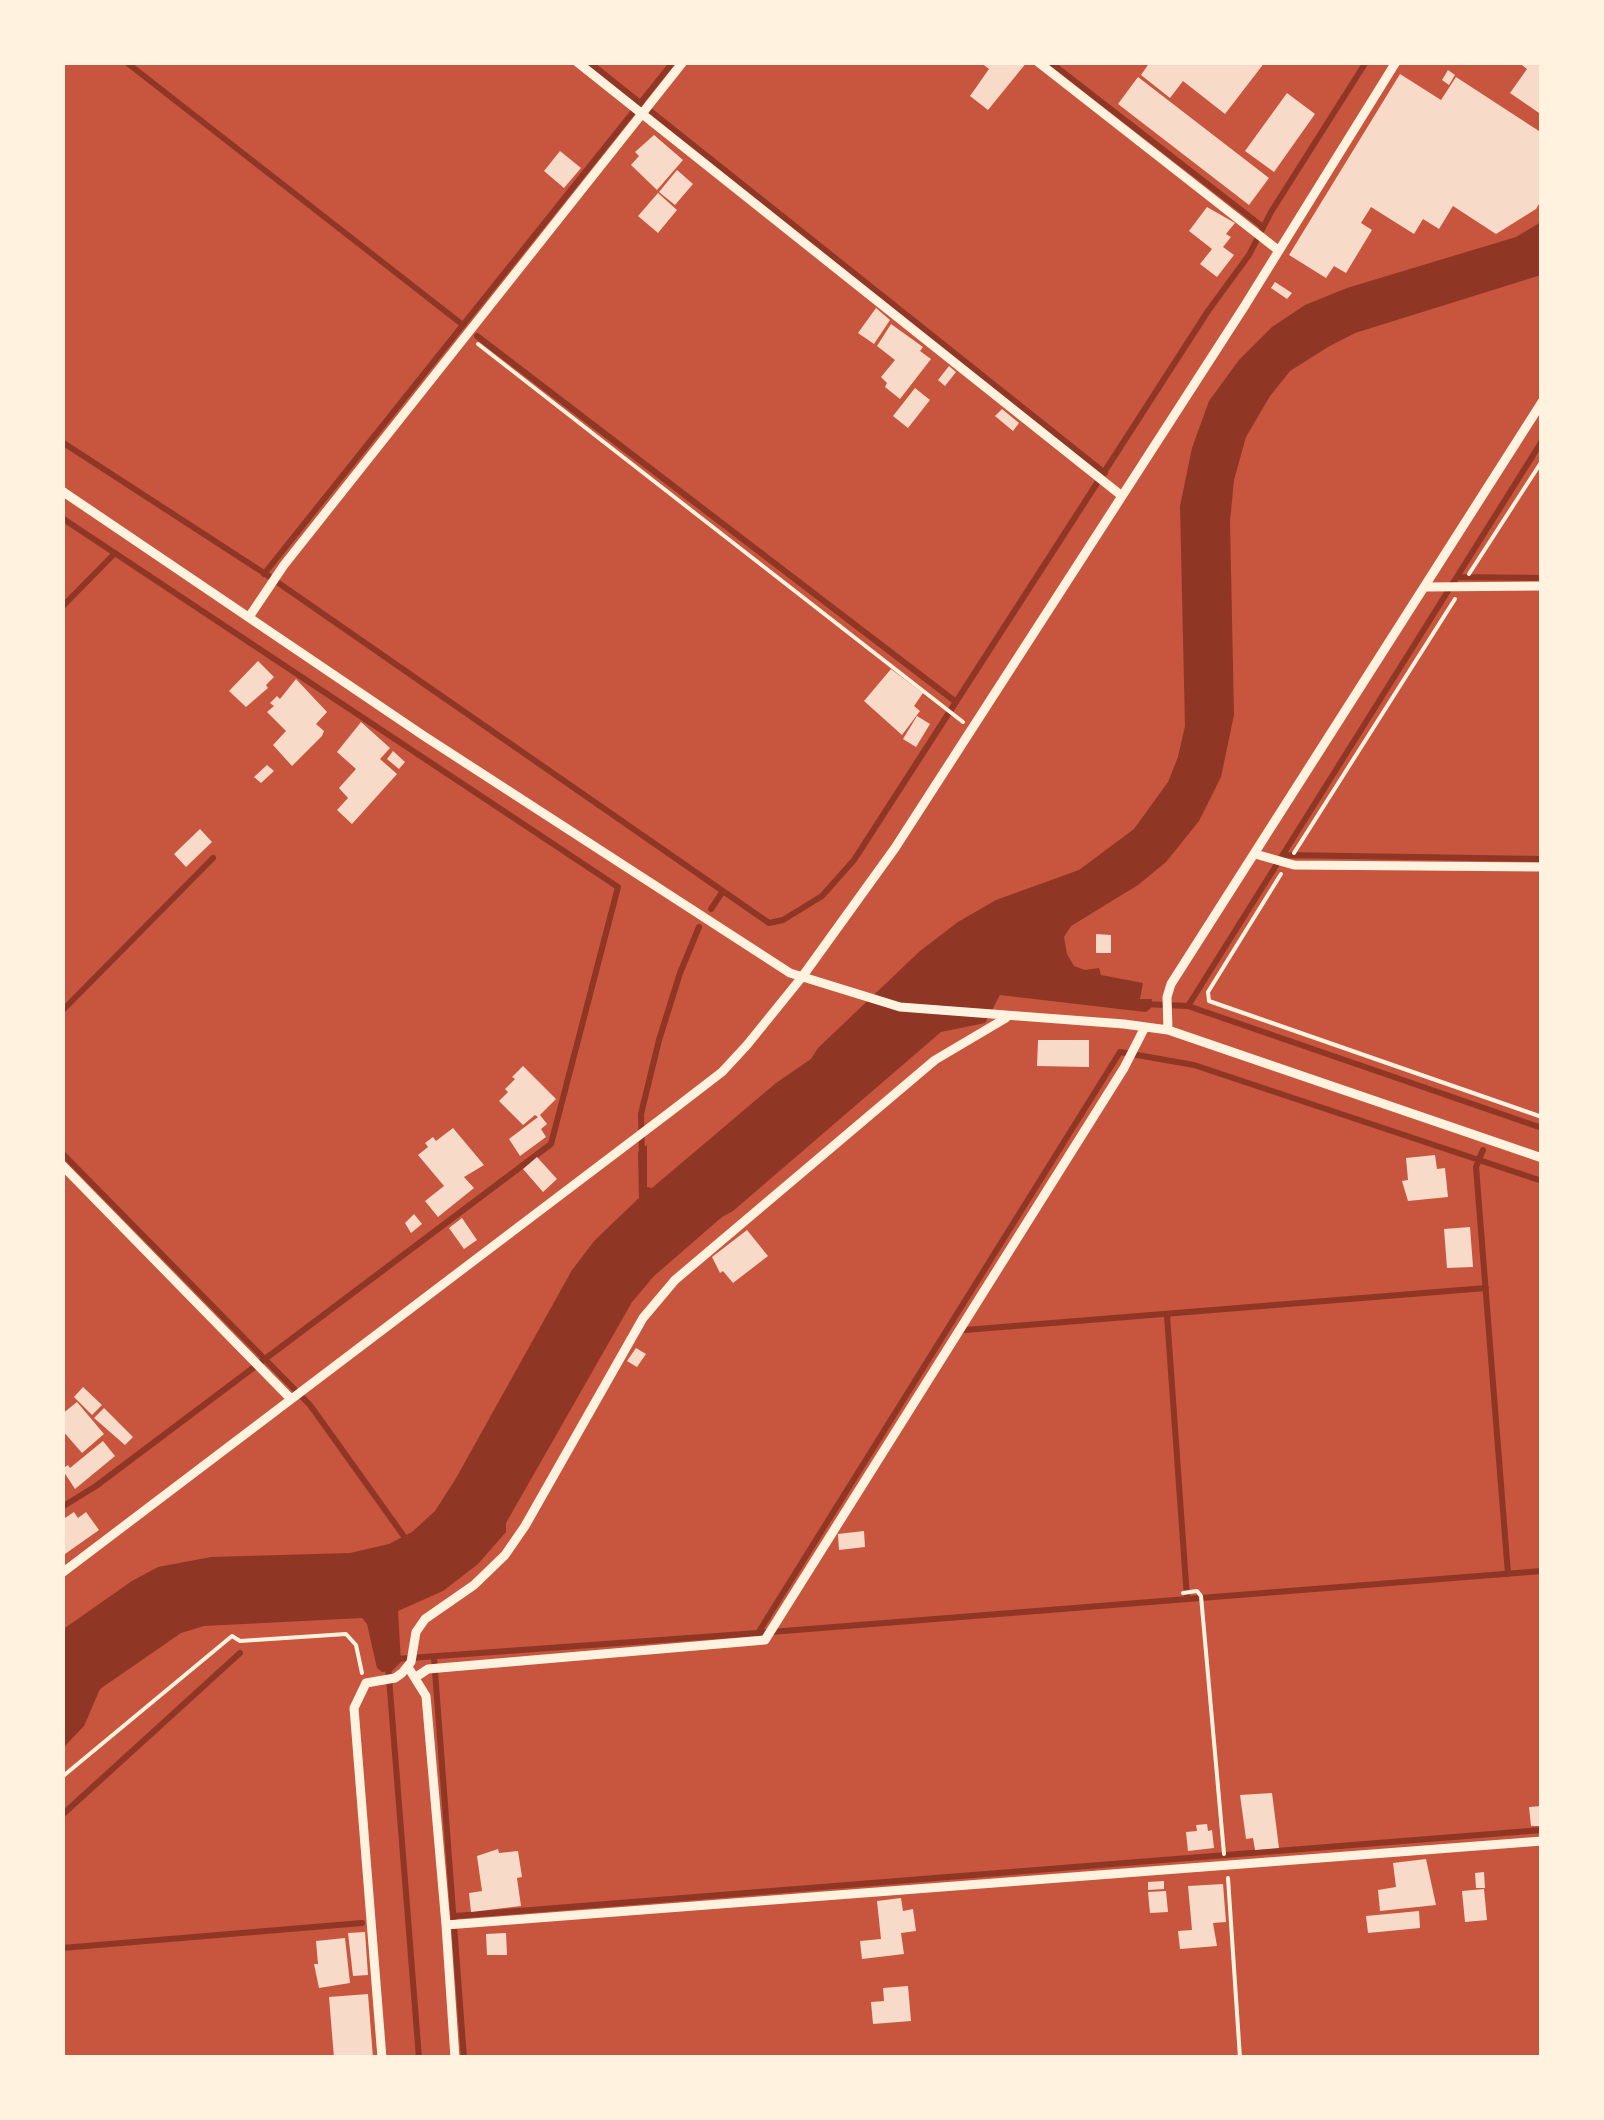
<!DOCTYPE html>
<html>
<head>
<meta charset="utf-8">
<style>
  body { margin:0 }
  #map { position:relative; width:1604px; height:2120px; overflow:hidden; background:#c8553d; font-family:"Noto Serif",serif }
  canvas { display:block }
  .frame { position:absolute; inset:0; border:65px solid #fff3e0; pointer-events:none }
</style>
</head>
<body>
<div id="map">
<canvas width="1604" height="2120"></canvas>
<div class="frame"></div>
</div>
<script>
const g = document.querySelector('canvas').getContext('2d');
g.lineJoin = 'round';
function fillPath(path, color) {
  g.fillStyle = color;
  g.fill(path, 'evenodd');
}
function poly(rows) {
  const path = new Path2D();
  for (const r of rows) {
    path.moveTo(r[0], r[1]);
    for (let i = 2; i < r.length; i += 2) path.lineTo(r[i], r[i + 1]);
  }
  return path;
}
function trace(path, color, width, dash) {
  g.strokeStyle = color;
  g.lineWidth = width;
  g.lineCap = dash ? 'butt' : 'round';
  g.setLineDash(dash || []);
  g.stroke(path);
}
fillPath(poly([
  [1541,222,1541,275,1355,333,1328,347,1290,371,1270,396,1246,437,1234,480,1230,521,1234,715,1221,777,1199,821,1166,862,1138,885,1071,926,1064,937,1067,954,1074,966,1085,970,1099,968,1101,975,1143,983,1140,999,1152,999,1151,1008,1146,1012,1128,1010,1000,995,985,1023,941,1032,733,1211,722,1217,654,1276,632,1302,506,1523,506,1532,478,1564,443,1591,398,1611,401,1662,392,1671,382,1672,377,1668,367,1624,362,1618,204,1626,181,1633,100,1689,84,1726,63,1748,62,1630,132,1581,158,1567,211,1557,350,1553,389,1544,412,1532,435,1511,455,1480,572,1270,595,1240,639,1198,638,1152,647,1145,647,1187,652,1188,776,1083,811,1059,818,1048,920,951,958,922,996,900,1079,870,1134,829,1168,782,1178,757,1185,726,1180,506,1192,448,1209,401,1239,360,1272,327,1305,305,1347,288,1516,237]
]), '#8f3625');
trace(poly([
  [126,62,463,325],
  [589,62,1105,473],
  [1050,62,1263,227],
  [477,336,956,702],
  [62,442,267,575,769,923,783,920,822,896,854,860,1208,311,1249,255,1271,212,1366,62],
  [62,518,618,887,551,1144,96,1486,62,1507],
  [264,574,673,62],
  [1458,577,1542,578],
  [62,607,115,553],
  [1283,855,1542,859],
  [711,909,723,891],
  [1143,1004,1188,1006,1542,1128],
  [1188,1006,1542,441],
  [62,1011,213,858],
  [1483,1150,1476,1167,1508,1574],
  [62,1153,310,1405,403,1535],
  [642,1157,641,1114,659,1040,680,973,699,927],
  [1167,1315,1187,1598],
  [965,1330,1486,1288],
  [758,1633,1542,1571],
  [434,1658,464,2058],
  [396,1659,758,1633,1120,1052,1194,1065,1542,1181],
  [388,1665,419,2058],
  [62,1815,240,1653],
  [455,1916,1542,1830],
  [62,1948,362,1923]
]), '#8f3625', 6);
fillPath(poly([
  [980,62,1027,62,988,110,970,96,989,69],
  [1150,62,1265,62,1225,114,1183,81,1170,98,1141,75],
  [1518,62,1542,62,1542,115,1510,93,1527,69],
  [1448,70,1455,75,1449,85,1442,80],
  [1400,74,1441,100,1456,77,1542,133,1542,199,1536,209,1496,234,1453,206,1439,229,1423,219,1414,234,1371,207,1361,223,1372,230,1346,273,1334,266,1326,278,1289,255],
  [1138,77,1269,178,1249,205,1118,104],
  [1287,93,1315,114,1274,172,1245,151],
  [654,135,683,160,657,190,631,165,639,156,635,152],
  [560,151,581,168,564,188,544,171],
  [677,170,693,184,675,205,659,192],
  [658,193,677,210,658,233,638,216],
  [1207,207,1235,223,1226,234,1231,237,1223,247,1234,255,1217,277,1200,264,1212,249,1189,231],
  [1275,282,1292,293,1287,299,1271,288],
  [876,308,890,320,874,344,858,333],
  [891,324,923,347,920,351,931,359,900,399,885,387,887,383,881,377,895,360,877,346],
  [949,366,956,372,945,386,938,380],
  [915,388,930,400,908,428,893,416],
  [1002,409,1019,423,1013,431,995,416],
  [258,661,274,677,266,685,268,688,246,707,229,691],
  [891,669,923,693,914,706,920,711,902,735,864,701],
  [296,679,327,712,316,724,324,731,322,736,292,766,273,745,286,731,267,712,274,706,270,703,277,696,280,699],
  [917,716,930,724,916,747,903,739],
  [361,722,390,748,380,759,397,774,352,824,337,810,348,798,339,788,356,769,337,752],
  [393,751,405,762,399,769,387,759],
  [267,765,274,771,261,783,254,777],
  [200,829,212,842,186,867,174,854],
  [1096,934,1111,935,1111,953,1096,953],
  [1038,1040,1089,1040,1089,1067,1037,1066],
  [523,1066,556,1099,540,1115,547,1124,541,1129,546,1137,520,1156,509,1139,538,1117,535,1115,523,1125,499,1101,508,1092,505,1089,515,1079,512,1077],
  [453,1128,484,1165,464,1177,474,1188,438,1217,425,1201,444,1186,418,1155,428,1147,425,1143,433,1137,436,1141],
  [1435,1155,1437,1169,1445,1168,1448,1197,1408,1201,1402,1181,1408,1180,1406,1158],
  [537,1157,557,1179,543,1192,523,1169],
  [414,1214,422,1224,411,1233,405,1223],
  [462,1218,477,1240,464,1249,449,1228],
  [1470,1227,1473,1267,1447,1268,1444,1229],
  [747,1230,768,1256,733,1283,723,1271,720,1273,712,1257],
  [636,1348,646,1354,637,1367,627,1361],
  [83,1387,102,1405,92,1415,74,1397],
  [77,1402,104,1434,82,1453,62,1430,62,1414],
  [104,1408,133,1437,125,1445,94,1418],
  [103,1441,115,1456,75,1489,62,1469,68,1465,70,1468],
  [74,1512,78,1518,86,1512,99,1530,65,1554,62,1520],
  [864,1531,865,1547,839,1550,838,1534],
  [1272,1793,1279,1848,1255,1850,1253,1838,1246,1839,1240,1795],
  [1542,1806,1542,1826,1531,1826,1529,1807],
  [1207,1824,1208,1831,1212,1830,1214,1848,1188,1851,1186,1832,1197,1831,1196,1825],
  [498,1849,499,1853,518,1851,522,1877,517,1878,521,1906,471,1912,469,1893,482,1891,477,1856],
  [1426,1859,1436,1905,1380,1911,1378,1890,1396,1887,1393,1863],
  [1484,1872,1485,1888,1476,1888,1475,1873],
  [1164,1881,1164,1889,1148,1890,1148,1882],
  [1223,1884,1226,1922,1213,1923,1217,1946,1180,1949,1178,1931,1192,1930,1188,1886],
  [1484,1889,1487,1920,1465,1922,1462,1891],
  [1166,1891,1168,1912,1150,1913,1148,1892],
  [901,1898,903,1911,913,1909,916,1931,901,1933,904,1954,862,1959,860,1941,881,1939,877,1901],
  [1419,1911,1420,1928,1368,1933,1366,1916],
  [365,1932,368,1975,353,1976,348,1933],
  [506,1933,507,1955,487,1955,486,1934],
  [345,1938,350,1983,319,1988,314,1964,318,1964,316,1941],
  [908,1986,911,2021,873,2024,871,2002,884,2001,883,1988],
  [368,1994,373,2058,334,2058,329,1997]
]), '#f7dbc8');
trace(poly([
  [478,344,963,722],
  [1469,574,1542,461],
  [1294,853,1455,599],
  [1281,874,1208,992,1209,1001,1542,1117],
  [1183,1593,1197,1591,1201,1596,1224,1854],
  [62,1777,232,1636,240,1641,346,1634,356,1645,362,1673],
  [1228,1878,1240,2058]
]), '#fff3e0', 4);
trace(poly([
  [577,62,1122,496],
  [1038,62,1278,250],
  [62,491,424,736,790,973,900,1007,1124,1024,1168,1030,1542,1158],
  [1426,587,1542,586],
  [249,617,284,565,683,62],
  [1255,854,1294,865,1542,867],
  [1168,1030,1167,997,1171,984,1542,402],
  [62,1165,291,1399],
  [62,1573,670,1112,722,1072,747,1045,802,977,895,848,1244,307,1396,62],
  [408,1667,426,1696,446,1925,1542,1841],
  [416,1677,428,1669,765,1640,1124,1068,1145,1027],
  [446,1925,455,2058],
  [382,2058,354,1708,366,1683,395,1678,402,1673,411,1662,416,1632,425,1619,474,1585,505,1555,525,1526,643,1318,675,1280,935,1060,1006,1018]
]), '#fff3e0', 9);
</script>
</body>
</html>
